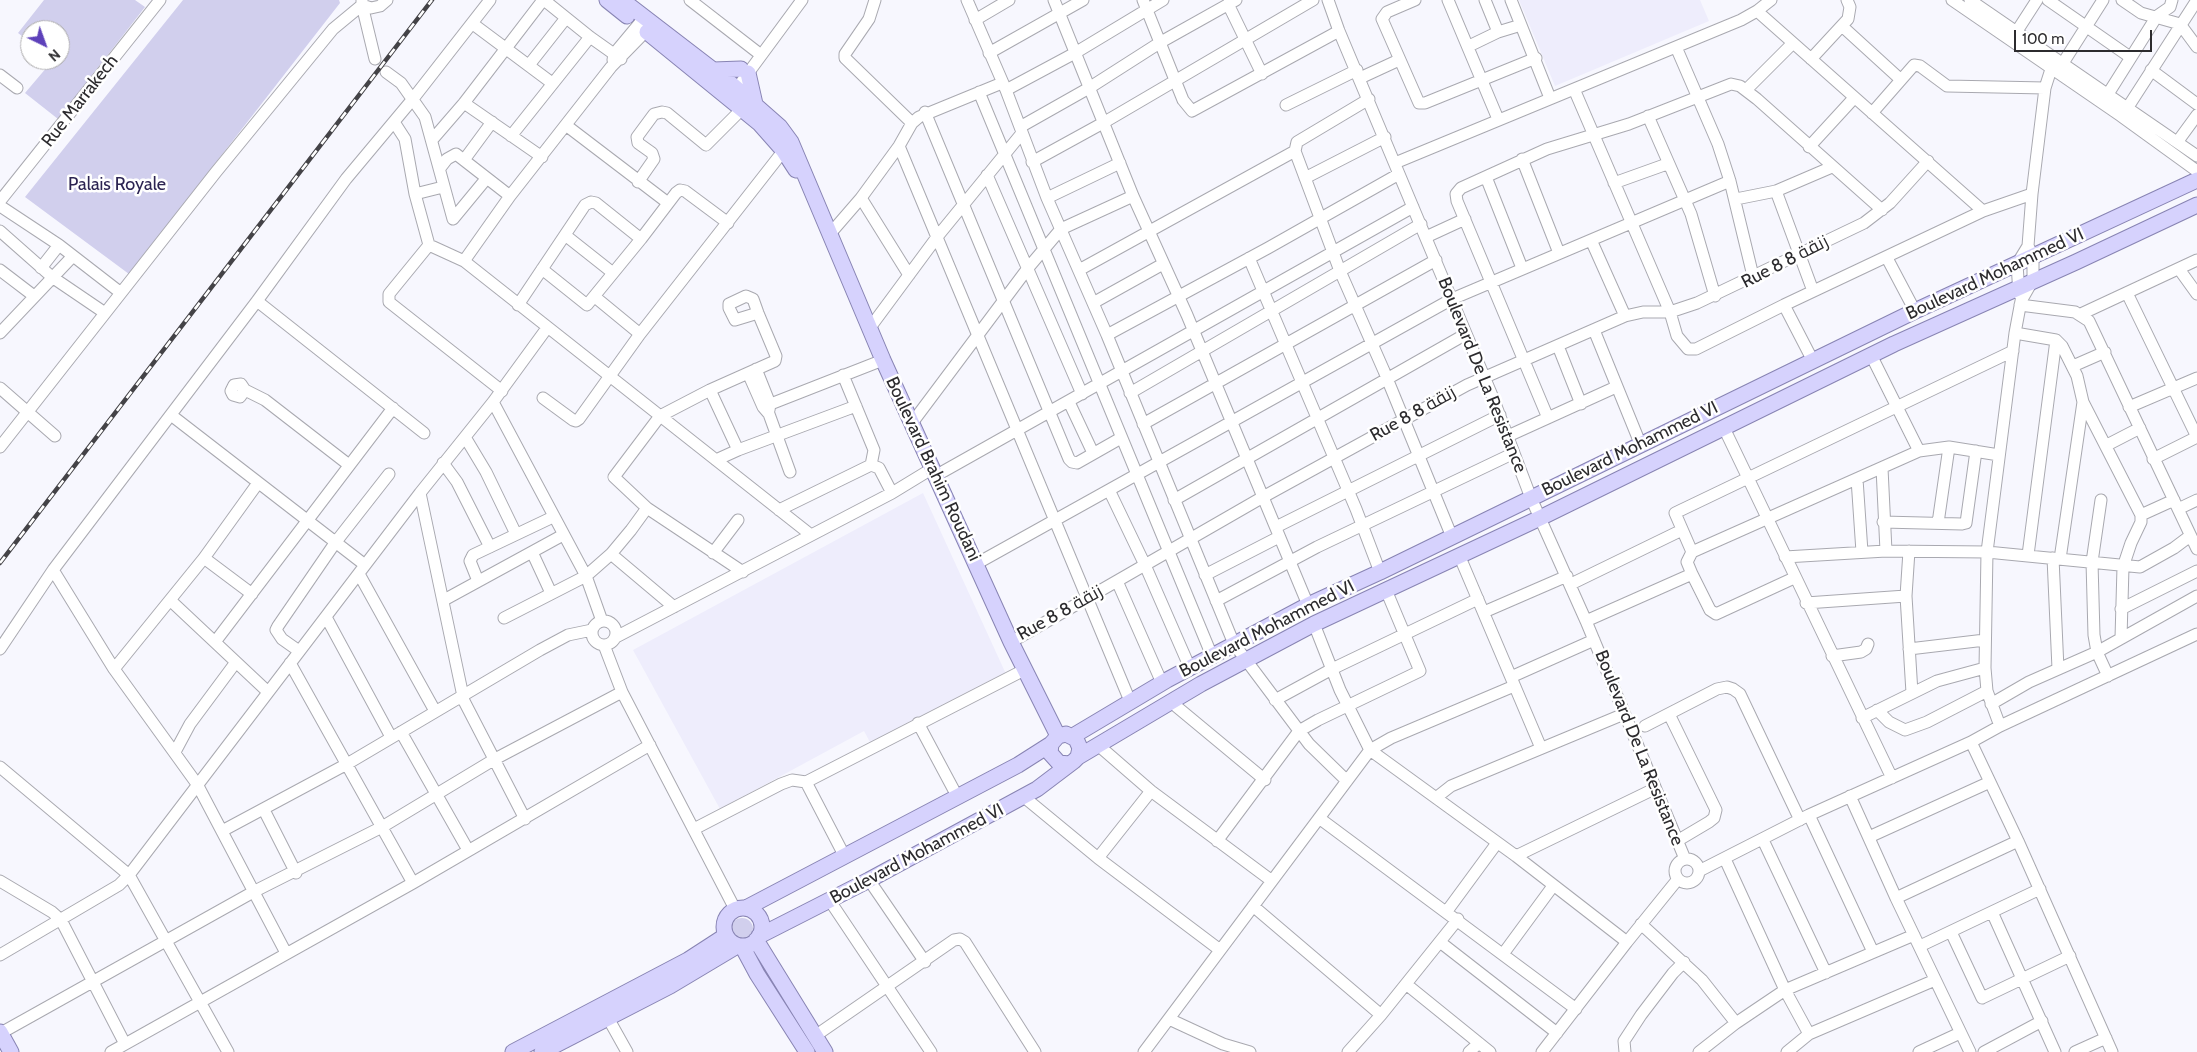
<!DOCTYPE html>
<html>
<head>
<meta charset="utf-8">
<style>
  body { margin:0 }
  #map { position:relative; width:2197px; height:1052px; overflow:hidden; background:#f7f7fe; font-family:Cabin,sans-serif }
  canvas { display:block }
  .north { position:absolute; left:20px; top:20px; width:50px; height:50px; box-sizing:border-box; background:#fff; border:1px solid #abaaab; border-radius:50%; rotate:138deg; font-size:14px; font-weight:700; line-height:20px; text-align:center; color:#2c2b2e }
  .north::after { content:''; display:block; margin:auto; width:18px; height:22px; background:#5d41ba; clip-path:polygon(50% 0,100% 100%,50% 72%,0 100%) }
  .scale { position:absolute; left:2014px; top:30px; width:138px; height:22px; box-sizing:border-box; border:2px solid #2c2b2e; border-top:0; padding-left:6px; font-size:15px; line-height:18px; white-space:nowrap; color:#2c2b2e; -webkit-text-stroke:4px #fff; paint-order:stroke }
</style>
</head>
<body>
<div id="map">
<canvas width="2197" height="1052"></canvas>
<div class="north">N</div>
<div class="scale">100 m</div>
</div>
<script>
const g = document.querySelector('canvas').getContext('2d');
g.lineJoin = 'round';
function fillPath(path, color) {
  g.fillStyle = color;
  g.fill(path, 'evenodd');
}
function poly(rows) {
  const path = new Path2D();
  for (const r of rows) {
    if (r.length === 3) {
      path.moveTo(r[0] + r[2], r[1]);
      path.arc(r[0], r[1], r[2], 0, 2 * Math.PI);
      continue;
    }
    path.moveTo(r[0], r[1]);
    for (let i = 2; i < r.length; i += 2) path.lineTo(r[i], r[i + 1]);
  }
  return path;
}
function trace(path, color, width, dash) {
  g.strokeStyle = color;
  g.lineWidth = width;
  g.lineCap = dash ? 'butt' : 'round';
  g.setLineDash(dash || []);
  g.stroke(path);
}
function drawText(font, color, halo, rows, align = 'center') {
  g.font = font + ' Cabin,Cairo,sans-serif';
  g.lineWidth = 5;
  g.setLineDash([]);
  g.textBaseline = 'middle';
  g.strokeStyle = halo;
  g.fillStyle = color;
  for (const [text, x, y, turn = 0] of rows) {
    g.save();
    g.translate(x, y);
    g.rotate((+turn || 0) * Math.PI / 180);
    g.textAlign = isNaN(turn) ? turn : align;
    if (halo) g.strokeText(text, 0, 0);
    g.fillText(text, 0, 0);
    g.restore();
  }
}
fillPath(poly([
  [1519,0,1700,0,1709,21,1555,86],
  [923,493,1006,674,871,744,864,731,720,809,633,650]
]), '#eeedfc');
fillPath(poly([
  [44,0,135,0,145,7,58,119,25,93,53,60,60,60,60,30,30,30,30,42,18,33],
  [183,0,339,0,340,3,129,274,25,197],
  [742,929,11]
]), '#d1cfed');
const minor = poly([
  [544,0,590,37,621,59],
  [690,0,761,55],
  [875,0,869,19,845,54,845,58,912,123],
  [967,0,1006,90,1047,198,1107,335,1234,644,1309,744,1347,781],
  [1054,0,1133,196,1187,315,1308,605],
  [1143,0,1183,100,1192,111,1339,31],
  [1328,0,1339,31,1493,398,1531,498,1586,621,1685,859],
  [1415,0,1387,12,1382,19,1419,103,1425,103,1536,58],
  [1448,0,1498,119],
  [1485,0,1498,32],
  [1511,0,1550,98],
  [1952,0,2121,116,2197,171],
  [1970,0,2197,156],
  [2048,0,2130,57],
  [2122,0,2141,13,2180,24,2197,47],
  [1228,4,1262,74],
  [362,5,375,59],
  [362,5,371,8,380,6,387,0],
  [1757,11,1983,211],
  [975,20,1009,0],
  [473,24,552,83],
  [1843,27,1900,79],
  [2017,31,2037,0],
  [1469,46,1498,32,1521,25],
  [989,53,1083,0],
  [1811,59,1848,19,1850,7,1847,0],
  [613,60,614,54,644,18],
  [2063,63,2103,0],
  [529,65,566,18],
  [2151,70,2197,104],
  [386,72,401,83,425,117,453,219,486,179],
  [0,75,17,88],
  [1360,78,1399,60],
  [1574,89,1670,312,1677,336,1688,349,1696,349,1784,305,1983,211,2032,194],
  [1006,90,1075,53,1163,0],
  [1746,90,1793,43],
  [979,92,1212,656],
  [2108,94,2157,16,2170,7,2172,0],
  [732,95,802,0],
  [1369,99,1297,142,1295,151,1340,271,1384,371,1452,537],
  [464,103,542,157],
  [1286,105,1357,70],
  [2128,107,2197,0],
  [925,112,1069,459,1072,462,1077,463,1121,438],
  [1872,113,1914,65,1920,66,1947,86,2045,88],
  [1648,116,1691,214,1715,296],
  [394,122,405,139,415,194,429,245,464,261,811,535],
  [567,126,668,203],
  [1020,127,1089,88,1161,42,1236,0],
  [511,136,590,37],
  [432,140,464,103,543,0],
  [2178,141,2197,115],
  [899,146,1130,701],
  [1809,147,1854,98],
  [1522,159,1559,253],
  [464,160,492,122],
  [1032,162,1103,123,1313,0],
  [1395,163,1741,20,1757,11,1771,0],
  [440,168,447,159,456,154,510,196],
  [987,175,1082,394],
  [1486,177,1522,268],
  [1305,178,1385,137],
  [1730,181,1753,276],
  [638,182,654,159,652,153,638,143,637,137,654,114,662,112,667,113,706,145,742,109],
  [1614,183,1667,164],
  [1776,191,1813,291],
  [415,194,443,187],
  [861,198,909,275],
  [1047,198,1120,163],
  [1736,199,1776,191,1832,167],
  [0,201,160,0],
  [0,206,59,245,121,293],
  [0,231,52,277,105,313],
  [565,235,613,273],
  [829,235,861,198,899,146,912,123,919,117,1002,83],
  [1426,237,1465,219],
  [1591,240,1625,316],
  [429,245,389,294,389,302,502,391],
  [1249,258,1356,509,1380,572],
  [1887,258,1915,311],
  [464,261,510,196,611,67,651,26],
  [41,268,59,245],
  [542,269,587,305,641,239,676,193,680,190,685,191,728,223],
  [2179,269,2197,294],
  [0,270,34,296],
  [1079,270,1295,151],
  [2127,293,2197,437],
  [2019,294,2017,264,2028,246,2032,194,2045,88,2053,63],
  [595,297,640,334],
  [257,301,424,433],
  [1093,303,1163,264],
  [518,305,585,205,591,202,596,203,641,239],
  [1784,305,1813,361],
  [2020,305,2075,312,2089,321,2197,549],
  [2081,314,2197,260],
  [869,329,937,237,1022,133],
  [1594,330,1640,443],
  [0,333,73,256],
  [2015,333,2056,340,2062,346,2077,376,2083,402,2141,515,2141,522,2131,543,2123,567,2121,638],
  [1107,335,1268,248,1399,174],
  [1558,346,1581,404],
  [1871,355,1919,451],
  [2073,366,2105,352],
  [756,369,770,404,769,410],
  [748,373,763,407,769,414,790,472],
  [843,375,874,450,871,465],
  [0,388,55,436],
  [245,390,240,397,233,395,231,391,234,385,241,384,245,390,265,400,349,465],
  [710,390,738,450],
  [1130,393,1421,224],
  [543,398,573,420,576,421,579,419,640,334,788,145],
  [493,402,586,576,602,621],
  [1069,402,1093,453],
  [763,407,883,360],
  [2129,407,2197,378],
  [171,415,365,565],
  [1548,418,1457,201,1456,194,1461,188,1547,149,1629,124,1731,84,1740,86,1757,99,1882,210],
  [912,423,1028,268,1061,229,1133,196],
  [1143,424,1436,260],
  [1724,428,1892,778],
  [1508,436,1616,387],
  [465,437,486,472,516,534],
  [2107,445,2140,428],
  [0,447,216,172,333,29,362,5,362,0],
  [1999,455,1949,447,1919,451,1692,552,1675,513,2013,351],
  [2153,459,2197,437],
  [716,460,738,450,856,406],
  [443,463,457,482,490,547],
  [1882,468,1886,551],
  [937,475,1413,207],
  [1857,479,1862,552],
  [1109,490,1145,565,1190,668],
  [420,493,464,701,525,819],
  [1174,500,1466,334],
  [2101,500,2092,562,2094,635,2097,652,2108,676],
  [647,508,743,572],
  [2178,509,2197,500],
  [779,510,871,465,879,468,892,493],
  [2141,515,2174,500],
  [1883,522,1962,524,1966,523,1976,451],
  [1938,523,1949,447],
  [1276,527,1500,415],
  [1909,551,1906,596,1912,693],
  [532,552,551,593],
  [1692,552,1687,562,1692,574],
  [713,553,738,520],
  [611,554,674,607],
  [1459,555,1541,748],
  [2028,555,2056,340],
  [1785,557,1886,551,1987,552,2140,567,2174,548,2190,536],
  [204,558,252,594],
  [2053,558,2058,669],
  [2060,559,2083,402],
  [976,564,1452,299,1730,181,1718,144,1676,47],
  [53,570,114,669,197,784,286,953],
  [359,574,435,711],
  [1205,575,1279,537],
  [478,581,470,561,473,555,553,517],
  [1117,581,1162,683],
  [1571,584,1682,530],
  [170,600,268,692],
  [444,600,563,535],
  [1216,601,1317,547,1514,453],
  [1806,603,1906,596],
  [2121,609,2197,571],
  [1484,612,1567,576],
  [326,617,391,737],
  [504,618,586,576,611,554,631,530,647,508,614,477,660,416,710,390,775,361,776,356,758,313,753,299,746,296,729,304,729,308,735,320,758,313],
  [604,633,12],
  [1586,621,1692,574,1710,610,1716,614,1794,578],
  [1314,624,1340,690,1370,750,1516,856,1627,942],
  [616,637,892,493,933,468],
  [215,642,393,408],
  [1011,642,1263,497,1467,385,1625,316,1643,312,1670,312,1697,303,1864,223,1890,203,1928,161],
  [604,645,622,692,735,909],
  [0,649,53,570,257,301,346,179,412,100,490,0],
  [1909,649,1985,640],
  [299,651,282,639,276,630,278,626,335,543,389,474],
  [1832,656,1861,652,1866,649,1868,644],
  [290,663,413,883],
  [114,669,204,558,258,483],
  [1511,677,1594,640],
  [1275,700,1332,669,1478,599],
  [1171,702,1265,780],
  [1991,704,2029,682,2097,652,2197,596],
  [1877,710,1889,722,1905,730,1927,722,1987,691],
  [1669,714,1716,810,1714,818,1709,822,1677,841],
  [1862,718,1937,681,1985,668],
  [918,723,957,796],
  [1645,726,1717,689,1727,687,1733,689,1740,694,1800,820],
  [2000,726,1987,691,1985,668,1987,552,2015,333,2021,301,2033,280,2033,256,2028,246],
  [401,732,468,850],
  [1098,745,1151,791,1272,881],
  [175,752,190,724,236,662],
  [0,767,129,875,119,885,0,955],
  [806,782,845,857],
  [1850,796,1896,898,1970,1052],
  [1024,797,1098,858,1220,950],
  [1437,797,1451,786,1624,714],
  [264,810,296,873],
  [1809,815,1873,952],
  [1319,818,1576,1009],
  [694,829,781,784,792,780,806,782,1024,670],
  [222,831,347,764,540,650,568,635,592,630],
  [1869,837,1990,782],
  [1763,840,1826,973],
  [1217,841,1299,731,1318,720,1420,671,1386,590],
  [2018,841,2112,1052],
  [1516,856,1654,789],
  [1098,858,1151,791],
  [1725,859,1785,990,1809,1034],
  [1687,871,12],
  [1699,871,1809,815,1971,742,2000,726,2197,634],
  [869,880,925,962],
  [0,881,52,912,61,920,125,1044],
  [1896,898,2018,841,1971,742],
  [830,901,931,1052],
  [1253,906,1381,1015,1458,919],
  [1447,911,1497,843],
  [1992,912,2055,1052],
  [1641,924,1702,980,1736,1023],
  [1951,932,1982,998,2070,956],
  [1440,942,1557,1033],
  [1920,946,2040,889],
  [1503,954,1553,886],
  [1406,984,1490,1052],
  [608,1018,627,1052],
  [1169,1019,1223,1044,1250,1052],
  [1,1033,255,891,382,827,495,759,622,692],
  [815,1036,954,940,960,939,965,942,1035,1052],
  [111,1052,413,883,650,745],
  [228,1052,129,875,420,493,493,402,547,328],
  [1144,1052,1370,750,1391,738,1514,686],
  [1348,1052,1381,1015],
  [1469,1052,1479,1043],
  [1542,1052,1627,942,1678,879],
  [1625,1052,1624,1041,1641,1015,1673,973,1684,962],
  [1699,1052,1736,1023,1785,990,1914,935],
  [1787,1052,1809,1034,1935,980],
  [1919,1052,1960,1033],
  [1984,1052,2042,1021],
  [2075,1052,2106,1038]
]);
const major = poly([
  [607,0,627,16],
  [622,0,730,83,780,127,791,142,883,360,1011,642,1058,736],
  [647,32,760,124,783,150,796,170],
  [713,70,741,69],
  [748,73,755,104],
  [1073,736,1167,680,1308,605,1380,572,1915,311,2197,180],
  [1078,757,1201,684,1314,624,1540,518,1894,344,2076,262,2197,205],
  [743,927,19],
  [746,908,1018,765,1051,744],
  [759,936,869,880,1037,789,1074,761,1078,757,1080,748,1076,739,1066,734,1058,736,1051,744,1050,753,1059,763,1069,764],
  [756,940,825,1052],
  [742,946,757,974,807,1052],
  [0,1032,11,1052],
  [513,1052,688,960,725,936],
  [542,1052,670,986,737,946]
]);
trace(minor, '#a9a9b0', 13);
trace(major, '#8884b3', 17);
trace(minor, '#fff', 11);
trace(major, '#d6d2fd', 15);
const rail = poly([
  [0,563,432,0]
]);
trace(rail, '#444347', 4.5);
trace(rail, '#fff', 2.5, [8]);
drawText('18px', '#2c2b2e', '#fff', [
  ["Rue Marrakech",80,101,-52],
  ["Rue 8 8 زنقة",1785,262,-27],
  ["Boulevard Mohammed VI",1995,274,-25],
  ["Boulevard De La Resistance",1482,375,68],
  ["Rue 8 8 زنقة",1413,414,-29],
  ["Boulevard Mohammed VI",1630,449,-26],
  ["Boulevard Brahim Roudani",933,469,65],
  ["Rue 8 8 زنقة",1060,613,-29],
  ["Boulevard Mohammed VI",1267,629,-27],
  ["Boulevard De La Resistance",1639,748,68],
  ["Boulevard Mohammed VI",917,854,-28]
]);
drawText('18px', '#2c2452', '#fff', [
  ["Palais Royale",117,185]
]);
</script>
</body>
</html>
